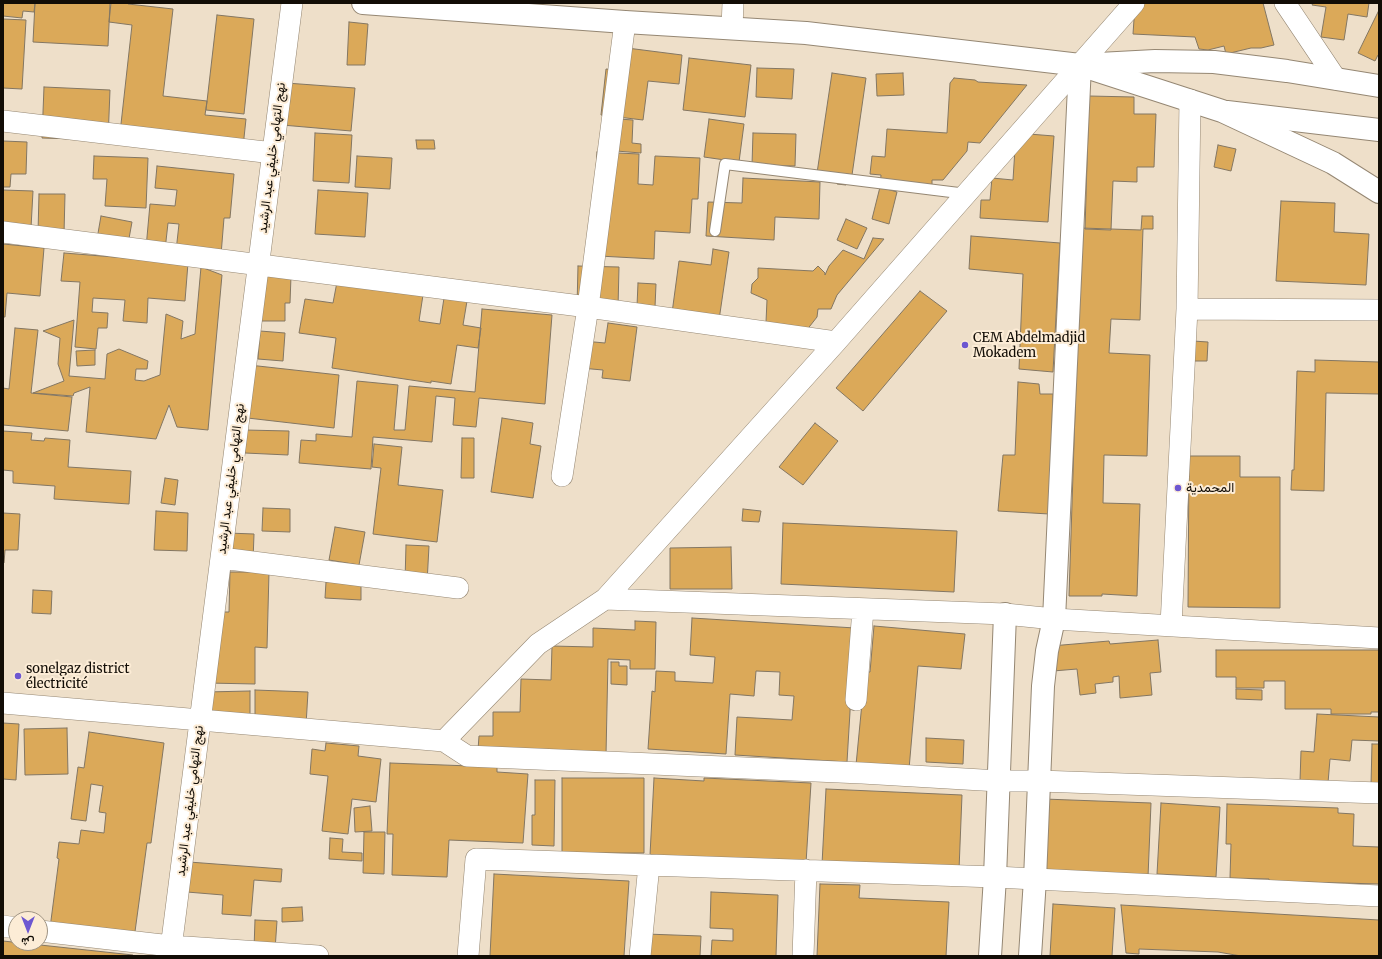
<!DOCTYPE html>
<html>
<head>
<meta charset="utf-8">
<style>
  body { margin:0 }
  #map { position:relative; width:1382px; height:959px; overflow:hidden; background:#eedfc9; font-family:Merriweather,Vazirmatn,serif }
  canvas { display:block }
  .frame { position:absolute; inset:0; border:4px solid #120d06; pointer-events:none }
  .north { position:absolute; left:8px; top:911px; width:40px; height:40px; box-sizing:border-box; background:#fcecd6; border:1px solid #9e9383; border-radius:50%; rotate:180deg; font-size:11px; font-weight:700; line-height:16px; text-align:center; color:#120d06 }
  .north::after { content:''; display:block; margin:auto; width:14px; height:18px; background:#6d57d1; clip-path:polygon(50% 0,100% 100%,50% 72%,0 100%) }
</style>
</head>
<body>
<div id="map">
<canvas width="1382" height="959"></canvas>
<div class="frame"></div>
<div class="north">ش</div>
</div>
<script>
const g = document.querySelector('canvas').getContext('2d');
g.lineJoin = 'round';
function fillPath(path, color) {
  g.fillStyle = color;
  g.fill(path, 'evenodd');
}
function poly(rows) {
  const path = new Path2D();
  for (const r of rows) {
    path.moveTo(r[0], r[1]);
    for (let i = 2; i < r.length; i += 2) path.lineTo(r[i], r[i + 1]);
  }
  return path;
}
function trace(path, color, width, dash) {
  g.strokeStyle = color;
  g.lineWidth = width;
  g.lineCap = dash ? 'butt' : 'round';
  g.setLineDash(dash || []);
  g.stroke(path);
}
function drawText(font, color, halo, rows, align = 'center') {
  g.font = font + ' Merriweather,Vazirmatn,serif';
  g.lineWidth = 4;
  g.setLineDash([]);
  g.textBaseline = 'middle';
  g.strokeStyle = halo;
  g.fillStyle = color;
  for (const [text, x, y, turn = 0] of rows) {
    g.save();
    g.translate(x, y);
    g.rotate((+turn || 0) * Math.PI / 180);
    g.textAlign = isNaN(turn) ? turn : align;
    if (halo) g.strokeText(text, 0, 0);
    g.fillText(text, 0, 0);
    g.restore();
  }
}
const building = poly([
  [3,3,35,3,34,12,23,11,22,18,3,16,3,3],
  [35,3,110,3,108,46,33,42,35,3],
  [111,3,128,3,128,4,173,9,163,96,207,101,205,115,246,119,243,147,120,133,132,25,109,22,111,3],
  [1142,3,1263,3,1274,45,1261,48,1251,48,1226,54,1224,46,1208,50,1199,49,1195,37,1133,34,1135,5,1142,3],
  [1313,3,1369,3,1367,17,1348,14,1344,40,1321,37,1326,7,1312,5,1313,3],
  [1379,10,1379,55,1378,55,1375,61,1358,53,1379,10],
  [217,15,254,19,244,114,206,110,217,15],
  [3,19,26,20,22,89,3,88,3,19],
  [349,22,368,24,365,65,347,65,349,22],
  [627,48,682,55,679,84,648,81,643,120,601,115,606,69,625,71,627,48],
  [689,58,751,65,745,117,683,110,689,58],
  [757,68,794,69,792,99,756,97,757,68],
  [832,73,866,78,852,175,847,174,846,185,837,184,838,177,817,173,832,73],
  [903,73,904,95,877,96,876,74,903,73],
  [954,78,975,80,978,82,1027,85,980,143,968,142,967,151,943,180,932,180,932,191,880,188,881,175,870,174,872,156,885,157,887,129,947,133,950,83,954,78],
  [286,83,355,88,351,131,282,125,286,83],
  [44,87,110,90,108,140,42,138,44,87],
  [1089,96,1134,97,1134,114,1156,114,1154,167,1137,167,1137,182,1113,181,1111,230,1085,229,1089,96],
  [605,118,633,120,632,143,641,144,641,153,604,150,605,118],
  [709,119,744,124,739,162,704,157,709,119],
  [315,133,352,135,349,183,313,181,315,133],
  [753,133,796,134,795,166,752,165,753,133],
  [1016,133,1054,136,1048,222,980,218,981,200,990,200,992,178,1013,180,1016,133],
  [416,140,434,140,435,149,417,149,416,140],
  [3,141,27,142,26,174,11,174,10,187,3,187,3,141],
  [1218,145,1236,149,1231,171,1214,167,1218,145],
  [597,152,639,154,638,184,653,185,655,156,700,158,698,199,692,199,690,233,655,231,654,259,599,256,591,265,597,152],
  [94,156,148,158,146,208,105,206,107,179,93,179,94,156],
  [357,156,392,158,390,189,355,187,357,156],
  [157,166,234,174,230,218,224,218,221,255,176,251,179,224,168,223,165,250,146,248,150,204,175,206,177,190,155,188,157,166],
  [743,178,820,182,819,219,775,217,774,240,706,236,708,202,742,203,743,178],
  [880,187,897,192,889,224,872,219,880,187],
  [3,190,33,191,31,228,3,227,3,190],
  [318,190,368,193,365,237,315,234,318,190],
  [39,194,65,194,64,234,38,233,39,194],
  [1281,201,1335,203,1334,232,1369,234,1366,285,1276,281,1281,201],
  [101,216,132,222,128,244,97,239,101,216],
  [1142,216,1153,216,1153,229,1143,229,1140,320,1111,319,1109,353,1150,355,1147,456,1104,455,1103,503,1140,504,1137,596,1102,594,1102,596,1069,596,1081,228,1141,230,1142,216],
  [846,219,867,228,857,249,837,240,846,219],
  [971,236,1060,243,1053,372,1019,369,1023,274,969,269,971,236],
  [873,238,884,239,837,295,831,309,818,309,817,317,806,331,766,322,767,300,751,293,752,284,758,278,758,268,813,271,818,266,825,273,825,275,829,266,843,250,864,259,873,238],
  [3,244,44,248,40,296,7,293,5,317,3,317,3,244],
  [713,249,729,252,719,320,672,313,679,261,711,265,713,249],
  [64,253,188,263,185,301,148,298,147,323,123,321,125,300,93,298,92,312,108,313,107,328,98,328,96,349,75,347,80,282,61,281,64,253],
  [578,266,619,267,618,308,577,307,578,266],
  [201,267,222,275,208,430,177,427,169,405,156,439,86,432,90,387,74,393,73,396,33,393,64,381,58,364,60,338,43,331,74,320,69,376,105,379,107,354,119,349,148,361,147,369,136,369,135,380,144,381,160,375,166,314,183,321,181,339,195,334,201,267],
  [265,275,291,276,290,303,285,303,285,321,252,321,265,275],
  [337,282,423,295,419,321,440,324,444,298,467,301,463,325,481,328,478,348,457,345,451,384,431,381,431,383,332,368,336,338,299,333,305,299,333,303,337,282],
  [638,283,656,284,655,307,637,306,638,283],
  [920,291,947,311,863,411,836,388,920,291],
  [482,309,552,315,545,404,479,398,476,427,453,425,455,398,436,396,432,442,373,437,371,469,299,463,301,440,316,441,316,434,352,437,357,381,398,385,394,430,405,430,409,386,475,392,482,309],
  [608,323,637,327,630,381,602,378,603,370,569,367,573,340,605,343,608,323],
  [15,328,38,330,31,393,72,397,68,431,3,425,3,388,9,389,15,328],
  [260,331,285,333,283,361,258,359,260,331],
  [1193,341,1208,342,1207,361,1192,361,1193,341],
  [95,350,95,365,77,366,76,351,95,350],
  [1315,360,1379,362,1379,394,1326,393,1324,491,1291,490,1292,470,1294,470,1297,371,1315,372,1315,360],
  [249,365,339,375,334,428,239,417,249,365],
  [1018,382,1039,384,1040,394,1053,394,1049,514,998,511,1003,455,1015,455,1018,382],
  [502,418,533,423,530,444,541,446,533,498,491,492,502,418],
  [815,423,838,441,803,485,779,467,815,423],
  [245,430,289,431,288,455,245,453,245,430],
  [3,431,32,433,31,440,44,441,45,438,70,440,68,467,131,471,129,504,54,499,55,486,13,483,13,471,3,470,3,431],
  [462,438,474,438,474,478,461,478,462,438],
  [374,444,402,447,398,485,443,490,437,542,373,534,381,468,372,467,374,444],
  [1189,456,1240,456,1240,477,1280,477,1280,608,1188,607,1189,456],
  [165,478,178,480,175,505,161,503,165,478],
  [263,508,290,509,290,532,262,531,263,508],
  [743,509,761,511,759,522,742,521,743,509],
  [156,511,188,513,187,551,154,550,156,511],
  [3,513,20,514,18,550,5,550,4,563,3,563,3,513],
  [783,523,957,531,954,592,781,584,783,523],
  [335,527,365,532,359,565,329,560,335,527],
  [228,533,254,534,253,561,226,560,228,533],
  [406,545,429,546,427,583,405,581,406,545],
  [731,547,732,589,670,589,670,548,731,547],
  [230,572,269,572,267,648,255,647,255,684,207,683,209,612,229,612,230,572],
  [326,582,361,584,361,600,325,598,326,582],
  [33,590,52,591,51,614,32,613,33,590],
  [692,618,855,628,847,762,735,755,737,717,792,720,794,696,779,695,780,672,756,671,754,696,730,694,726,754,648,749,652,691,655,692,656,671,675,672,675,681,713,683,715,657,690,655,692,618],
  [635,621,656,622,655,669,630,669,630,660,608,659,606,755,478,750,479,736,493,736,493,712,520,712,521,679,551,680,552,646,593,647,593,628,635,630,635,621],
  [874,626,965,634,961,669,918,666,909,769,856,765,865,672,870,672,874,626],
  [1158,640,1161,672,1150,673,1152,695,1120,698,1119,676,1113,677,1113,682,1095,684,1096,693,1080,695,1077,669,1053,671,1051,646,1109,641,1110,644,1158,640],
  [1216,650,1379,650,1379,712,1371,712,1371,714,1331,714,1331,709,1285,709,1285,681,1264,681,1264,688,1236,688,1236,677,1216,677,1216,650],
  [611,662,619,662,619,666,627,666,627,685,611,684,611,662],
  [1236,689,1262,690,1262,700,1236,699,1236,689],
  [255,690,308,692,306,725,255,723,255,690],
  [250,691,250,715,206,716,206,692,250,691],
  [1317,714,1379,717,1379,741,1352,740,1350,761,1330,759,1328,783,1300,781,1301,751,1314,752,1317,714],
  [3,723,19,724,16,780,3,779,3,723],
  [67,728,68,774,25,775,24,729,67,728],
  [89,732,164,743,151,843,147,843,134,939,50,928,59,859,57,858,59,842,79,844,81,830,104,833,106,813,99,812,103,786,91,784,86,821,71,819,78,767,84,768,89,732],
  [926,738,964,740,963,764,926,762,926,738],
  [326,743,359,746,358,756,381,759,376,802,352,799,348,834,322,831,328,776,310,774,312,749,325,751,326,743],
  [1372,744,1379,744,1379,785,1371,785,1372,744],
  [390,763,497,767,497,772,528,774,523,843,449,840,447,877,392,875,393,834,387,834,390,763],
  [562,778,644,778,644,853,562,853,562,778],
  [654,778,704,781,704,778,811,783,806,863,650,855,654,778],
  [535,780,555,780,554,846,532,845,532,815,535,815,535,780],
  [826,789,962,795,959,870,822,864,826,789],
  [1044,799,1151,803,1148,877,1042,872,1044,799],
  [1161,803,1220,807,1216,877,1157,874,1161,803],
  [1227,804,1338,808,1338,813,1354,814,1353,846,1379,847,1379,884,1269,881,1269,879,1230,878,1231,844,1226,844,1227,804],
  [370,806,372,831,355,832,354,808,370,806],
  [364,832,385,832,384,874,363,873,364,832],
  [330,838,343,839,342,852,362,853,362,861,329,859,330,838],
  [189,862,282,869,281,882,254,880,251,916,222,914,223,895,187,892,189,862],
  [494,874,629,881,624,956,490,956,494,874],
  [820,884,860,885,859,898,949,902,946,956,817,956,820,884],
  [711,892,778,895,776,956,711,956,712,940,733,941,733,929,710,928,711,892],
  [1053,904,1115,908,1112,956,1050,956,1053,904],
  [1121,905,1379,920,1379,956,1241,956,1218,952,1139,949,1139,954,1126,953,1121,905],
  [302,907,303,921,282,922,282,908,302,907],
  [255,920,277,921,275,950,254,949,255,920],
  [646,934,701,936,700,956,646,956,646,934],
  [3,941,133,955,133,956,3,956,3,941]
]);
fillPath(building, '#dba959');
trace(building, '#837662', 1);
const lane = poly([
  [715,231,725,164,967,194]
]);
const street = poly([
  [1285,3,1336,79],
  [732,28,733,3],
  [3,121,273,153],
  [3,232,588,307,836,342],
  [1187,309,1379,310],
  [562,476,588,307,625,22],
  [221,558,458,588],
  [605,599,1005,614,1054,619,1379,638],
  [1171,625,1187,309,1190,100],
  [856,700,863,609],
  [3,703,444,741,467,756,862,773,999,781,1039,781,1379,793],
  [444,741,538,644,605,599,836,342,1134,3],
  [3,926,16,928],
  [40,931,171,946,318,956],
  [170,956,292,3],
  [468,956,476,859,995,877,1379,896],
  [640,956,649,865],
  [803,956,806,870]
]);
const secondary = poly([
  [1227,112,1379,130],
  [990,956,995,877,1005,614],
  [1030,956,1035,879,1043,686,1047,651,1054,619,1080,65,1155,61,1214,62,1287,71,1379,86]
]);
const primary = poly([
  [363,3,625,22,806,33,1080,65,1222,111,1333,163,1379,192]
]);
trace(lane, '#958773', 12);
trace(street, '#958773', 22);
trace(secondary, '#958773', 24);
trace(primary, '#958773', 24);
trace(lane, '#fff', 10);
trace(street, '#fff', 21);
trace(secondary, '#fff', 22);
trace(primary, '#fff', 22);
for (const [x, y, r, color] of [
  [965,345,4,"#6d57d1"],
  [1178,488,4,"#6d57d1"],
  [18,676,4,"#6d57d1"]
]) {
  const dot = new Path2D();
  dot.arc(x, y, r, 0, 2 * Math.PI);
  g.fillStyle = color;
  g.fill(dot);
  trace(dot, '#fcecd6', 1.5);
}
drawText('13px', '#120d06', '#fcecd6', [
  ["نهج التهامي خليفي عبد الرشيد",272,158,-83],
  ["نهج التهامي خليفي عبد الرشيد",231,479,-83],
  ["نهج التهامي خليفي عبد الرشيد",190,801,-83]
]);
drawText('13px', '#120d06', '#fcecd6', [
  ["CEM Abdelmadjid",973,338],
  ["Mokadem",973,353],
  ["المحمدية",1186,488],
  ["sonelgaz district",26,669],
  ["électricité",26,684]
], 'left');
</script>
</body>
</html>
